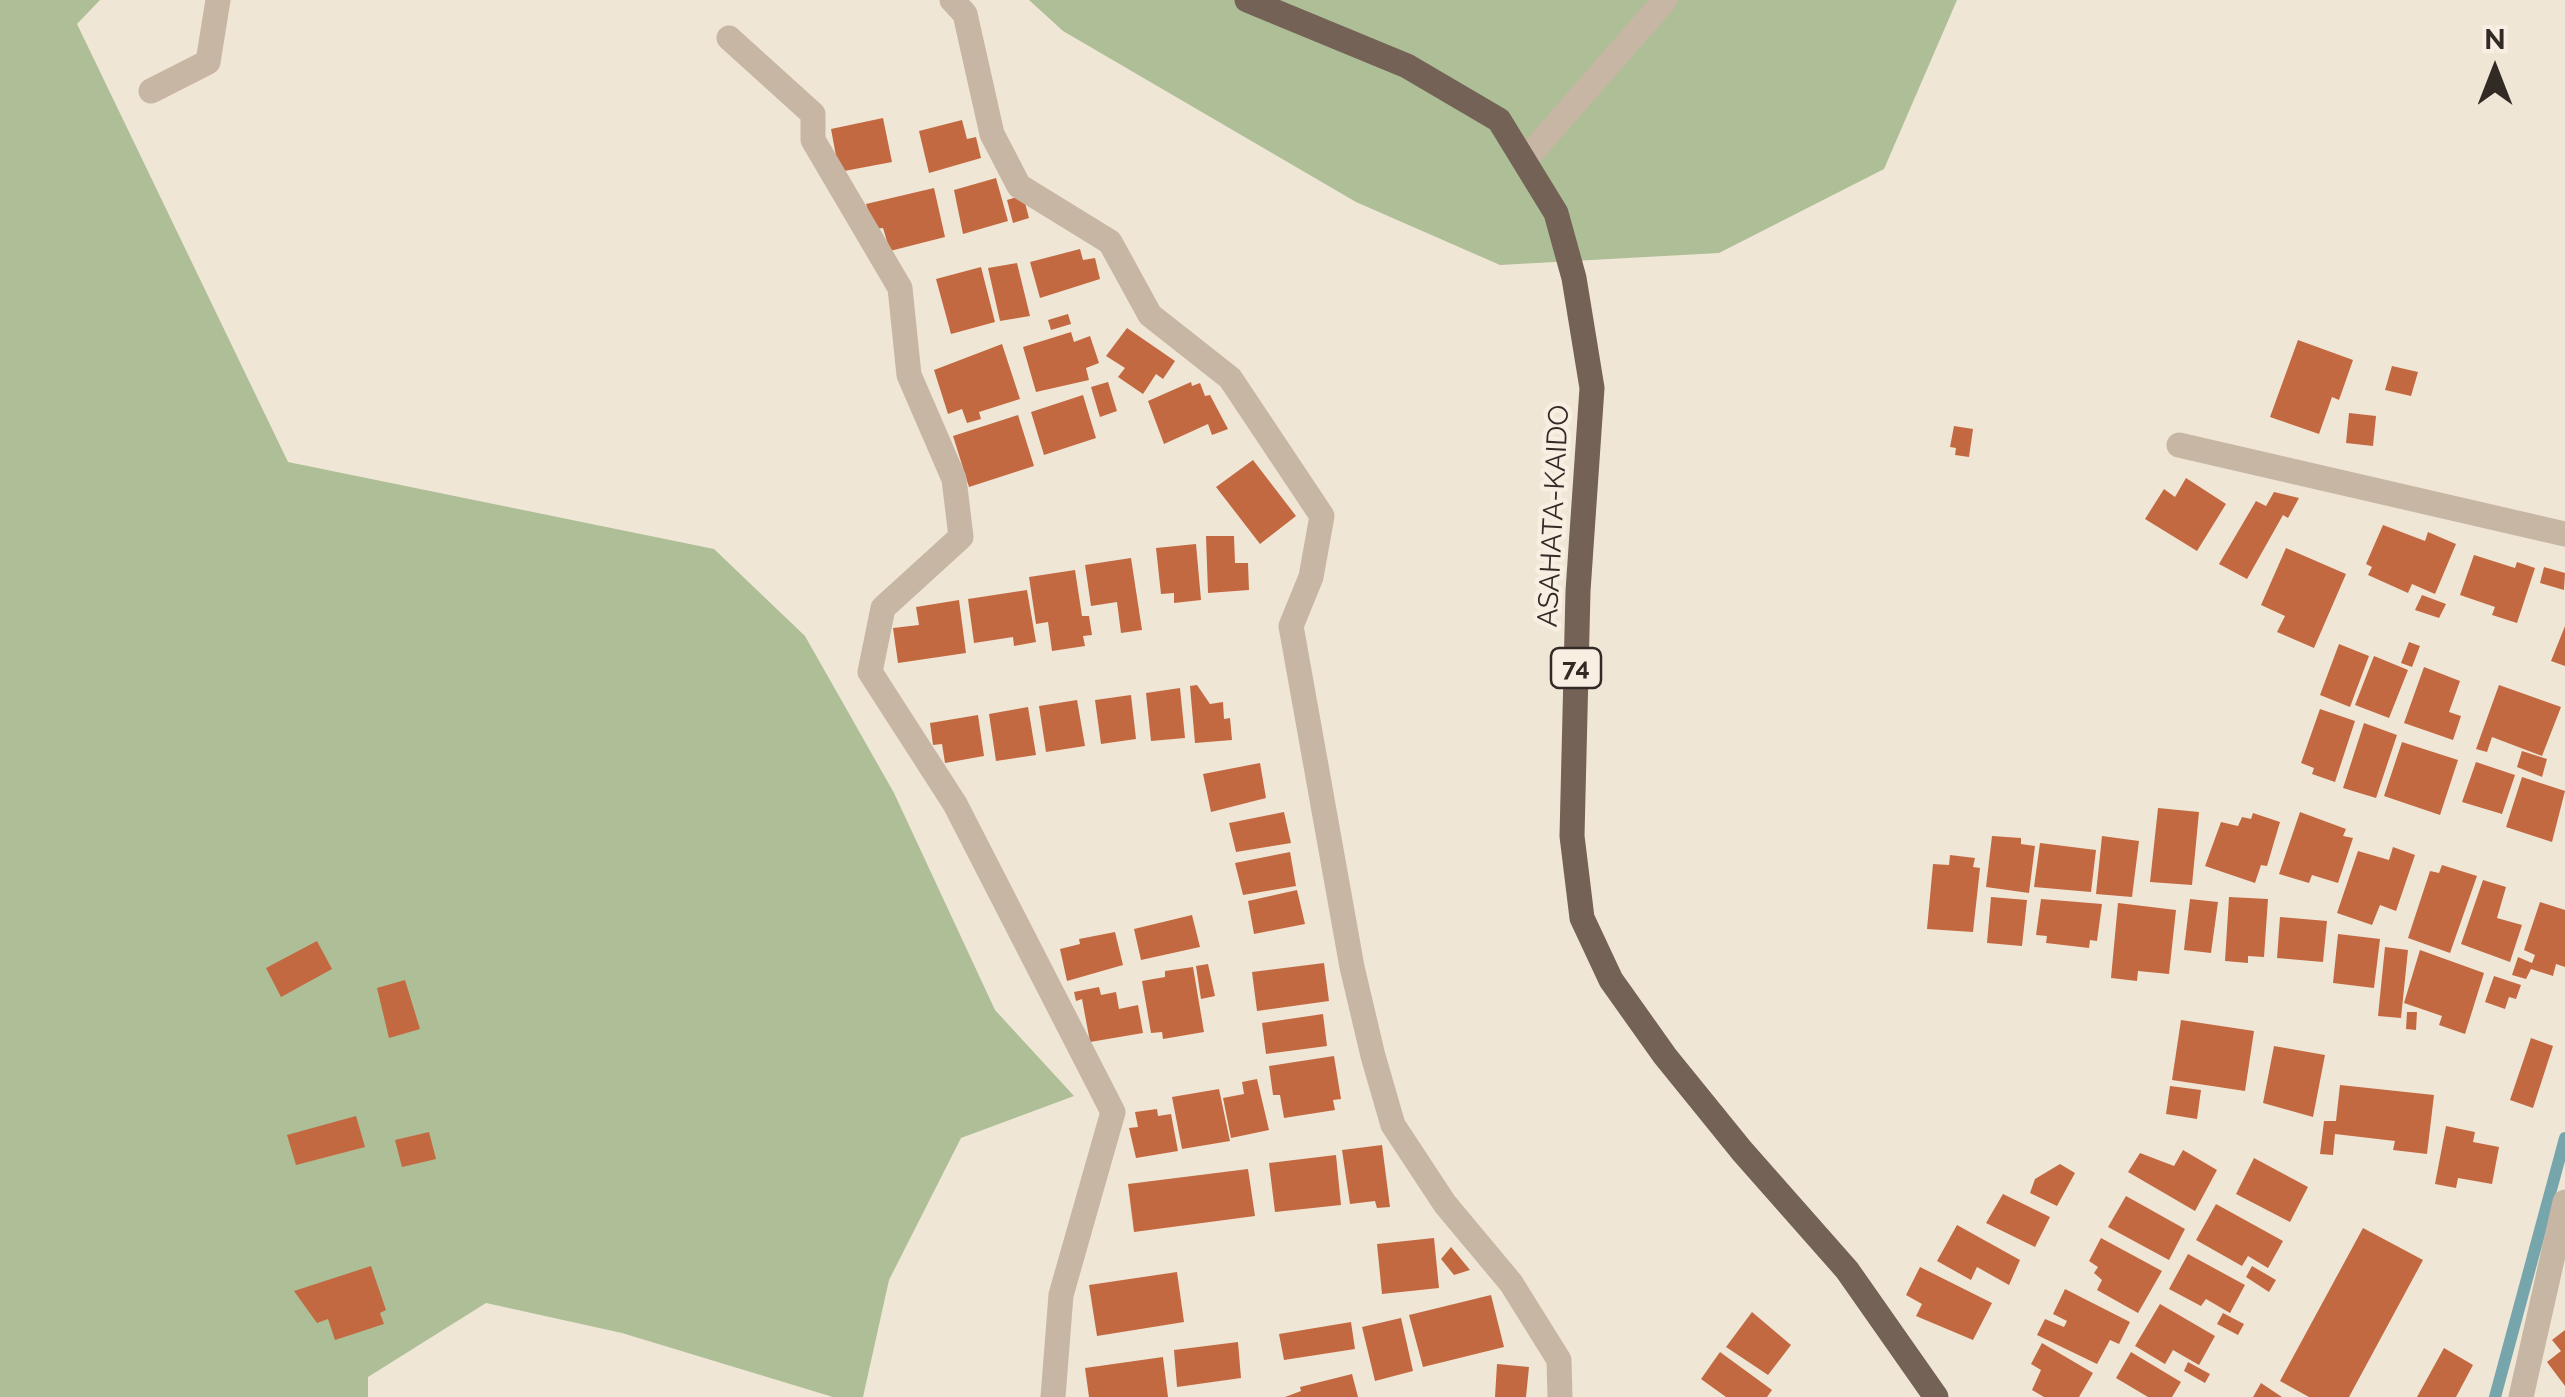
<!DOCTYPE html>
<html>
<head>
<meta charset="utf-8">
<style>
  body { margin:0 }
  #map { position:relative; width:2565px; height:1397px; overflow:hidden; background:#f0e6d6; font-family:Raleway,sans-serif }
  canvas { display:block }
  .north { position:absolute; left:2445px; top:20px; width:100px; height:100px; -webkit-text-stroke:8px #f8efe2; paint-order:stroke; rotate:0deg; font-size:28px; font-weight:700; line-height:40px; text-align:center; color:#322a25 }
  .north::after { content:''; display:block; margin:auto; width:35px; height:45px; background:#322a25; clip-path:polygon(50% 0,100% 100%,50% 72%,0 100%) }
</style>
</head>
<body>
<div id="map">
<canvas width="2565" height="1397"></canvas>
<div class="north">N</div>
</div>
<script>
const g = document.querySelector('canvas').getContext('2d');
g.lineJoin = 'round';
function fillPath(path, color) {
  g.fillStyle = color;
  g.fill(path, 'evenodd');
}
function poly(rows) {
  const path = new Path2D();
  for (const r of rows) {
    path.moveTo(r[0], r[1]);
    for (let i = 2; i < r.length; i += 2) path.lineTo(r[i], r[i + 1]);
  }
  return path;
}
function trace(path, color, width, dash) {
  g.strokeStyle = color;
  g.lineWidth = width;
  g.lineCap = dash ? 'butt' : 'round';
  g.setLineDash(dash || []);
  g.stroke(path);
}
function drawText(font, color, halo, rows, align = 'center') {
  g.font = font + ' Raleway,sans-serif';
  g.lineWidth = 9;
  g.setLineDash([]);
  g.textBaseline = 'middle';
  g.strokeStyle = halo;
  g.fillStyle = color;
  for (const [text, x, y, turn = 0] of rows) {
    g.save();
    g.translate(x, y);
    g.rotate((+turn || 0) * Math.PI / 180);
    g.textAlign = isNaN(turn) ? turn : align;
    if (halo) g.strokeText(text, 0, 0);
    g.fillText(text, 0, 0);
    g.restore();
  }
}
fillPath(poly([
  [0,0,100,0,77,24,288,462,714,549,805,636,894,793,995,1010,1074,1096,961,1138,889,1280,863,1397,833,1397,622,1333,486,1303,368,1377,368,1397,0,1397],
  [1029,0,1957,0,1884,169,1719,253,1500,265,1356,202,1063,31]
]), '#aebe97');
trace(poly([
  [2495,1397,2565,1138]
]), '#76a6ac', 12);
fillPath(poly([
  [883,118,892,162,839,172,831,129],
  [962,120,967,139,976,137,981,158,929,173,919,131],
  [996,178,1008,221,963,234,954,190],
  [934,188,945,237,890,251,883,228,874,229,866,204],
  [1023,195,1029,218,1013,223,1007,200],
  [1080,249,1083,260,1095,258,1100,279,1040,298,1030,262],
  [1017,263,1030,316,1000,321,988,268],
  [981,267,995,322,951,334,936,279],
  [1068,314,1071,324,1051,330,1048,320],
  [1127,328,1175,361,1163,379,1156,374,1143,394,1118,377,1125,368,1106,356],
  [1071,332,1074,342,1090,336,1099,363,1086,368,1089,380,1036,392,1023,347],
  [2298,340,2353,360,2339,400,2332,397,2319,434,2270,417],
  [1002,344,1020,399,979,412,981,419,967,423,962,409,948,414,934,370],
  [2392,366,2418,372,2411,396,2385,390],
  [1108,382,1117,411,1100,417,1091,387],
  [1191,382,1192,386,1200,383,1205,396,1210,395,1228,429,1212,435,1208,424,1164,444,1148,401],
  [1083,395,1096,438,1044,455,1031,412],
  [2349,413,2376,416,2373,446,2346,443],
  [1018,415,1034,466,969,487,953,436],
  [1954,426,1973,429,1969,457,1955,455,1956,448,1950,447],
  [1253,460,1296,516,1260,544,1216,487],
  [2186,478,2226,504,2197,551,2145,519,2164,489,2175,497],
  [2274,492,2299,498,2288,518,2283,515,2247,579,2219,564,2256,501,2266,506],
  [2383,525,2425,541,2428,532,2456,544,2435,594,2412,584,2408,593,2368,575,2372,567,2366,564],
  [1206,536,1234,536,1235,563,1248,563,1249,590,1208,593],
  [1196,544,1201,600,1174,603,1174,593,1161,594,1156,548],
  [2286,548,2346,574,2314,648,2277,632,2285,616,2261,605],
  [2474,555,2515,568,2517,562,2535,568,2517,623,2492,615,2495,607,2460,595],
  [1131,558,1142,630,1121,633,1117,602,1091,606,1085,565],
  [2544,567,2565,573,2564,590,2540,583],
  [1075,570,1082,616,1089,616,1092,635,1083,636,1085,646,1052,651,1048,622,1036,624,1029,577],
  [1027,590,1036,642,1014,646,1013,637,974,643,968,599],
  [2422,595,2446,604,2439,618,2415,610],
  [959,600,966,653,898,663,893,628,919,625,916,607],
  [2565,626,2565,666,2551,661],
  [2409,642,2420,646,2412,667,2401,663],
  [2339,644,2369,656,2350,707,2320,695],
  [2374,656,2408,670,2389,718,2355,705],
  [2424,667,2460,681,2449,712,2461,716,2453,740,2404,723],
  [1197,685,1210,704,1223,702,1224,719,1230,718,1232,740,1195,743,1190,686],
  [2499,685,2561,707,2542,756,2492,737,2487,752,2476,749],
  [1180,688,1185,738,1151,741,1146,693],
  [1131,695,1136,739,1101,744,1095,700],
  [1077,700,1085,746,1046,752,1039,706],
  [1028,707,1036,755,996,761,989,714],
  [2320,709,2355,721,2335,782,2312,774,2314,768,2301,763],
  [978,715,984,756,945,763,942,744,933,745,930,723],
  [2364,723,2397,735,2376,798,2343,788],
  [2402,742,2458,760,2440,815,2384,796],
  [2522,751,2547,759,2542,777,2517,767],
  [2476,762,2515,775,2502,814,2462,802],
  [1260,763,1266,798,1211,812,1203,774],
  [2522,777,2565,791,2552,842,2506,827],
  [2158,808,2199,812,2192,885,2150,882],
  [1284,812,1291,843,1236,852,1229,823],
  [2300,812,2346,829,2343,836,2353,838,2338,883,2312,875,2309,883,2279,874],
  [2253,813,2280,822,2267,866,2261,865,2255,883,2205,866,2221,822,2238,826,2242,817,2251,819],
  [1992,836,2021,838,2021,844,2035,846,2029,893,1986,887],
  [2102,836,2139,841,2132,897,2096,894],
  [2040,843,2096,850,2091,892,2034,887],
  [2393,847,2415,855,2396,911,2380,905,2372,925,2337,913,2358,851,2389,860],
  [1290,852,1296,886,1243,895,1235,863],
  [1950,855,1975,858,1973,867,1980,868,1973,932,1927,929,1933,864,1949,865],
  [2442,865,2477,876,2450,953,2408,938,2430,871,2439,873],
  [2483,880,2506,887,2497,918,2522,925,2510,962,2461,944],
  [1297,890,1305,924,1254,934,1248,901],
  [1991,897,2027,900,2022,946,1987,943],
  [2229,897,2268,899,2264,957,2248,956,2248,963,2225,961],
  [2041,899,2102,904,2097,941,2090,940,2089,948,2046,943,2047,936,2036,935],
  [2190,899,2218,902,2211,953,2184,950],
  [2540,902,2565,910,2565,967,2556,964,2553,976,2531,969,2526,979,2512,975,2518,957,2532,963,2535,955,2524,950],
  [2118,903,2176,910,2169,974,2138,971,2137,981,2111,978],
  [1192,915,1200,947,1141,960,1134,929],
  [2280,917,2327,921,2323,962,2277,958],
  [1115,932,1123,965,1067,981,1060,949,1080,944,1079,939],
  [2338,934,2380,939,2374,988,2333,983],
  [317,941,332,969,281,997,266,968],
  [2385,947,2408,950,2401,1018,2378,1016],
  [2420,950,2484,973,2465,1034,2439,1025,2442,1016,2404,1003],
  [1324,963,1329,1001,1257,1011,1252,972],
  [1208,964,1215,996,1201,999,1196,966],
  [1193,967,1204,1032,1163,1039,1162,1032,1151,1033,1142,981,1165,977,1165,971],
  [2494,976,2521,985,2516,999,2509,997,2505,1009,2485,1002],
  [405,980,420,1029,389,1038,377,988],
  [1099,987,1101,995,1116,992,1119,1009,1138,1005,1143,1033,1090,1042,1082,999,1076,1001,1074,992],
  [2407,1012,2417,1012,2416,1030,2406,1029],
  [1323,1014,1327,1046,1266,1054,1262,1023],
  [2181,1020,2254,1031,2245,1091,2172,1080],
  [2531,1038,2553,1046,2533,1108,2510,1100],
  [2274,1046,2325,1055,2313,1117,2263,1103],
  [1334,1056,1341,1099,1333,1100,1335,1110,1284,1118,1280,1095,1273,1095,1269,1066],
  [1257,1079,1269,1130,1231,1138,1223,1098,1244,1094,1242,1082],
  [2340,1085,2434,1095,2427,1154,2393,1150,2395,1141,2335,1134,2333,1155,2320,1154,2324,1121,2336,1121],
  [2170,1086,2201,1090,2197,1119,2166,1114],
  [1219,1089,1230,1141,1182,1149,1172,1097],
  [1157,1109,1158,1116,1171,1114,1178,1151,1136,1158,1129,1128,1138,1127,1135,1112],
  [356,1116,365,1147,296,1165,287,1135],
  [2446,1126,2475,1132,2473,1142,2499,1147,2492,1184,2458,1178,2456,1188,2435,1184],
  [429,1132,436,1159,402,1167,395,1140],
  [1382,1145,1390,1207,1377,1208,1375,1201,1350,1204,1342,1150],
  [2183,1150,2217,1170,2195,1211,2128,1172,2140,1153,2174,1166],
  [1336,1155,1341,1205,1275,1212,1269,1163],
  [2254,1158,2308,1187,2290,1222,2236,1194],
  [2060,1164,2075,1173,2057,1206,2030,1193,2035,1179],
  [1248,1169,1255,1216,1134,1232,1128,1184],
  [2003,1194,2050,1217,2035,1247,1986,1223],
  [2126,1196,2185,1229,2169,1260,2108,1227],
  [2216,1204,2283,1241,2268,1268,2248,1256,2242,1266,2196,1240],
  [1957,1225,2020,1260,2009,1285,1977,1267,1971,1280,1937,1261],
  [2363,1228,2423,1260,2349,1397,2309,1397,2280,1381],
  [1434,1238,1439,1288,1382,1294,1377,1244],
  [2101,1238,2162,1271,2138,1313,2097,1290,2102,1280,2094,1273,2098,1267,2089,1261],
  [1451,1247,1470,1270,1454,1275,1441,1259],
  [2188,1254,2245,1285,2230,1313,2206,1299,2201,1306,2169,1289],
  [371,1266,386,1310,380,1313,384,1324,335,1340,328,1319,317,1323,294,1291],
  [2252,1266,2276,1280,2269,1292,2246,1277],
  [1920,1267,1992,1303,1973,1340,1916,1316,1922,1304,1906,1295],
  [1177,1272,1184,1322,1097,1336,1089,1285],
  [2065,1289,2130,1322,2119,1344,2110,1340,2097,1364,2037,1335,2045,1319,2064,1327,2067,1321,2053,1314],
  [1491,1295,1504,1347,1423,1367,1409,1315],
  [2160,1304,2215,1336,2199,1365,2173,1350,2165,1364,2135,1346],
  [1752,1312,1791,1345,1768,1375,1726,1347],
  [2223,1313,2244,1324,2238,1335,2217,1324],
  [1401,1318,1413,1371,1375,1381,1362,1327],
  [1351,1322,1355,1349,1284,1360,1279,1334],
  [2565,1330,2565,1386,2547,1362,2561,1351,2552,1340],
  [1238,1342,1241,1378,1177,1387,1174,1350],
  [2042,1343,2093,1373,2079,1397,2044,1397,2032,1390,2041,1370,2031,1364],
  [2444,1348,2473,1365,2456,1397,2417,1397],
  [1720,1352,1772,1390,1767,1397,1726,1397,1701,1379],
  [2131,1352,2181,1382,2172,1397,2148,1397,2116,1378],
  [1163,1357,1168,1397,1089,1397,1085,1368],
  [2188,1362,2210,1374,2205,1383,2184,1371],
  [1497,1364,1529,1367,1526,1397,1495,1397],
  [1352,1374,1358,1397,1285,1397,1301,1391,1300,1387],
  [2261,1383,2282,1397,2253,1397]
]), '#c36941');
trace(poly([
  [952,0,965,14,992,134,1019,186,1110,242,1150,315,1230,378,1322,516,1311,577,1291,626,1352,967,1373,1056,1393,1125,1445,1204,1511,1283,1559,1360,1560,1397],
  [729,38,813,114,813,140,900,288,909,375,954,479,961,537,883,608,870,672,955,804,1113,1112,1061,1295,1053,1397],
  [151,91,208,62,218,0],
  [1526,159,1665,0],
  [2179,445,2565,534],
  [2521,1397,2565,1202]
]), '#c7b6a3', 25);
trace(poly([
  [1247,0,1407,66,1499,120,1556,213,1574,278,1592,388,1578,591,1572,836,1582,918,1611,980,1665,1056,1742,1151,1847,1270,1936,1397]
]), '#746256', 25);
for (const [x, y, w] of [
  [1576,668,50]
]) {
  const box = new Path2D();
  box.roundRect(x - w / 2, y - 20, w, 40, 8);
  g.fillStyle = '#f8efe2';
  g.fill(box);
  trace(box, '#322a25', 2.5);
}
drawText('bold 25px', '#322a25', null, [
  ["74",1576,668]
]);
drawText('28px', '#322a25', '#f8efe2', [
  ["ASAHATA-KAIDO",1554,516,-87]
]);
</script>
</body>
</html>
